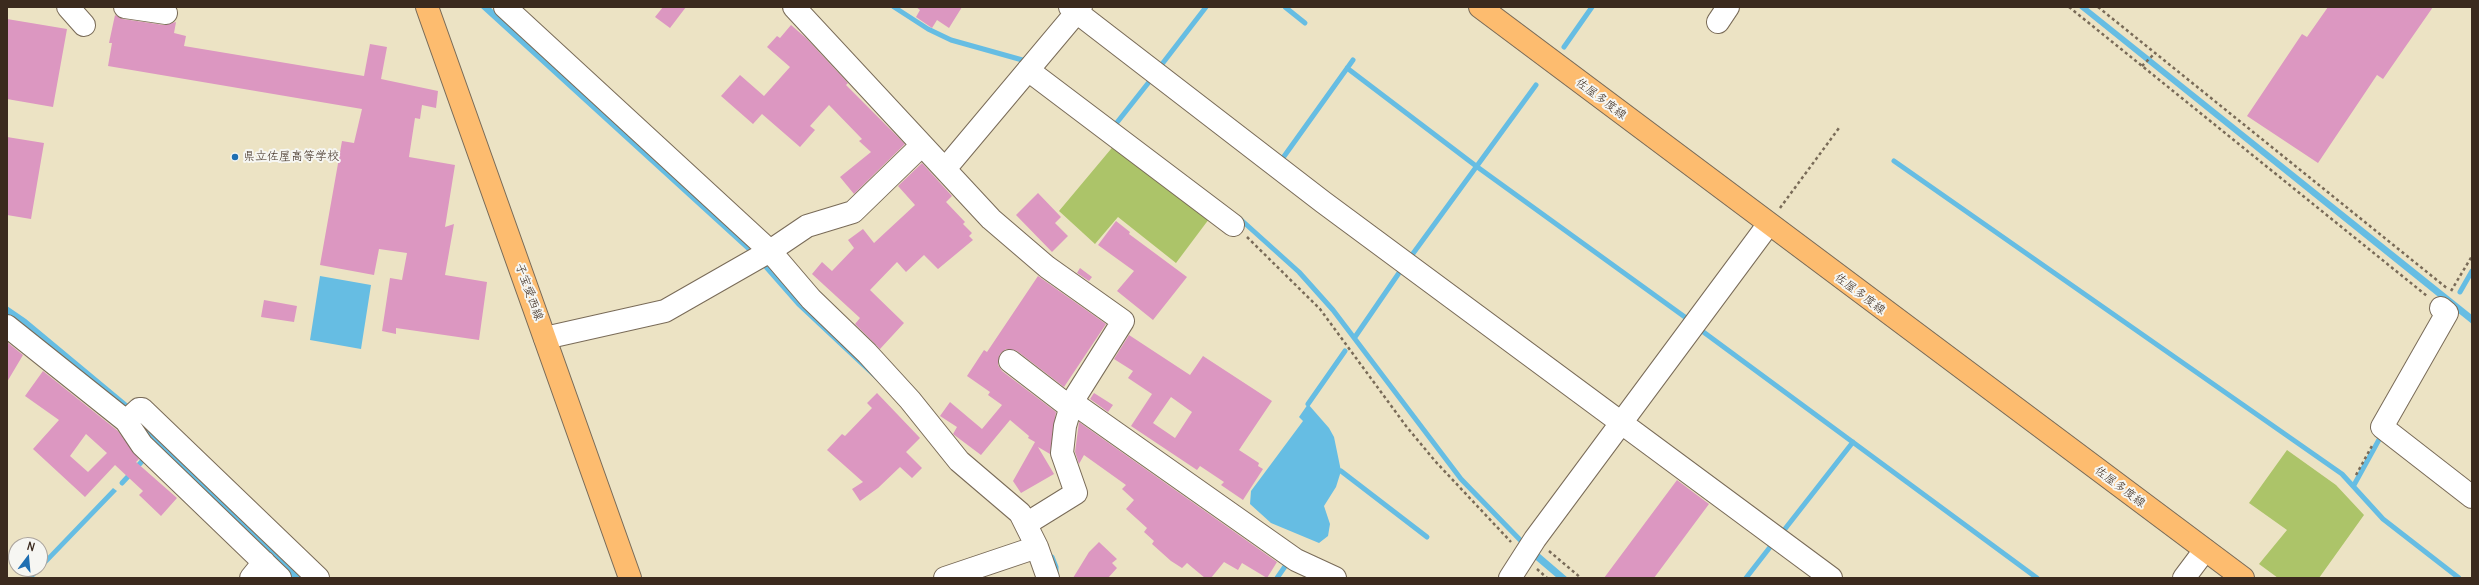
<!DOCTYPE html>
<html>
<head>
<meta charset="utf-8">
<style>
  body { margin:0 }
  #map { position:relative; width:2479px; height:585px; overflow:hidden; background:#ece3c4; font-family:Delius,sans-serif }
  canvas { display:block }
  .frame { position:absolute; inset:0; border:8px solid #3b2a1e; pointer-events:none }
  .north { position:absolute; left:8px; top:537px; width:40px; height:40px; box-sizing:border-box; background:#f6f6f2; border:1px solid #aba49d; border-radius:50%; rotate:16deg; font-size:11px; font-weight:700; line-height:16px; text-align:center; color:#3b2a1e }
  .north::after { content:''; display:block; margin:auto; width:14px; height:18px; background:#1f6fb2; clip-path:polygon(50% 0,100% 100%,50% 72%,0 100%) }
</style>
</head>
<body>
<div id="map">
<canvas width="2479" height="585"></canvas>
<div class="frame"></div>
<div class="north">N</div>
</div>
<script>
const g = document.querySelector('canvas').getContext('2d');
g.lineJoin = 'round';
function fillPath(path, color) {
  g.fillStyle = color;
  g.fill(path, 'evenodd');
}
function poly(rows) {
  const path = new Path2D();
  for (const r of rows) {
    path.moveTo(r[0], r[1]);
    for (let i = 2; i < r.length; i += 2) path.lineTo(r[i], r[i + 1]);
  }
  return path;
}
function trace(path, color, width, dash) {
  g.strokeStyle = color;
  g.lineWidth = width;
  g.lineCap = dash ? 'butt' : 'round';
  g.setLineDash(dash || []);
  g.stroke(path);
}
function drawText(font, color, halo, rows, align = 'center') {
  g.font = font + ' Delius,"Klee One",sans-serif';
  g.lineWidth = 4;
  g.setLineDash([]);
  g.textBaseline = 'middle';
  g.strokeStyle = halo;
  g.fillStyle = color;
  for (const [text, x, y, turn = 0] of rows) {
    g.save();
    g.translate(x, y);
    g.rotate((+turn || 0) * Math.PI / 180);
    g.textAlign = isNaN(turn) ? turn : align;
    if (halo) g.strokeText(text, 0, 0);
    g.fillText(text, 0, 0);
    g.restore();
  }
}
fillPath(poly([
  [1116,143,1212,215,1176,263,1118,217,1095,244,1059,211],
  [2287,450,2336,485,2364,515,2319,578,2278,578,2259,564,2287,530,2249,503]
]), '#acc469');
fillPath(poly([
  [480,7,490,7,766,261,881,378,878,382,797,306,753,256],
  [2078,7,2087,7,2472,315,2472,324],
  [320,276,371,285,361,349,310,340],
  [7,306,26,319,133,408,309,578,289,578,7,318],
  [1308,404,1329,428,1334,437,1341,471,1336,487,1324,506,1330,524,1328,536,1319,543,1271,523,1250,504,1251,491,1303,421,1299,417],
  [113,488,117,491,33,578,27,578,35,569,40,569,40,564],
  [1533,548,1568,578,1557,578,1530,555]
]), '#66bde3');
trace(poly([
  [894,7,928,29,951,40,1026,61],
  [1285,7,1305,23],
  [1564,47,1592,7],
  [1159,68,1206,7],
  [1347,68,1476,166,1689,320],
  [1115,125,1149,82],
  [1894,161,2342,474,2383,519,2459,578],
  [1280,162,1353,60],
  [1239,218,1299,272,1333,310,1461,479,1525,545],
  [1409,259,1536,85],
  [2460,292,2472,271],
  [1698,328,2037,578],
  [1355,337,1401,270],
  [1308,404,1345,351],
  [1341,471,1427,537],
  [122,483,146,457],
  [2354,485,2381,436],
  [1781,534,1853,442],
  [1052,557,1056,567,1056,574],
  [1277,578,1286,565],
  [1746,578,1774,542]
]), '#66bde3', 5);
fillPath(poly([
  [663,7,686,7,670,28,655,17],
  [916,7,962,7,949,28,937,20,932,28,916,17,920,10],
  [2328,7,2433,7,2383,79,2377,75,2318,163,2247,116,2302,34,2307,37],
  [115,15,123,19,164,25,176,22,174,33,186,36,184,46,364,76,370,44,387,47,381,79,438,91,436,108,422,105,420,119,415,118,409,157,455,165,445,227,454,224,445,275,487,282,479,340,396,328,396,334,382,331,390,278,402,280,407,253,379,249,374,275,320,265,342,141,354,143,362,109,108,66,112,43,109,43],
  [7,19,67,29,53,107,7,99],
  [791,25,806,38,848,83,846,85,905,144,854,194,840,177,871,152,859,141,862,139,829,105,810,126,815,130,800,147,762,114,753,124,721,96,740,75,764,96,790,67,767,47,777,36,780,38],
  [7,137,44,143,31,219,7,215],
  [922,163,952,196,946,202,965,222,963,224,972,233,969,236,973,240,938,269,924,255,906,272,897,262,870,290,904,323,880,349,855,324,860,318,812,274,822,262,832,271,854,248,848,240,863,229,874,243,915,205,898,186],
  [1038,193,1061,217,1055,223,1068,236,1052,252,1016,215],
  [1116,221,1130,232,1129,234,1187,277,1153,320,1117,291,1134,271,1098,245],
  [1080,268,1092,277,1089,281,1077,273],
  [1038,276,1106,324,1064,387,1017,351,1006,349,1000,354,998,365,1002,371,1056,412,1050,454,1038,447,1054,474,1021,493,1013,481,1035,442,1028,438,1029,436,1010,420,981,455,953,434,957,427,940,416,950,402,982,429,1002,405,988,395,990,392,967,376,984,350,987,352],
  [264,300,297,306,294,322,261,317],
  [1129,335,1190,375,1203,356,1272,401,1239,450,1259,463,1258,466,1263,469,1243,500,1221,485,1224,482,1200,466,1197,470,1131,426,1152,394,1128,378,1133,371,1114,359],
  [1171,397,1192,412,1175,438,1153,423],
  [7,342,23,355,7,382],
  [43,371,118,431,139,459,136,462,177,498,161,516,139,495,143,491,115,465,85,497,33,449,59,420,25,396],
  [86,434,107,453,88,472,70,456],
  [877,393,920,438,906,452,922,468,912,478,900,467,878,488,860,501,852,489,863,482,827,450,842,434,845,436,872,408,867,403],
  [1094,393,1113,405,1108,412,1090,399],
  [1079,422,1277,562,1267,578,1242,563,1238,570,1224,562,1211,578,1205,578,1187,563,1182,568,1171,561,1152,544,1154,541,1144,532,1147,528,1126,509,1134,500,1122,489,1126,485,1084,455,1079,464,1075,452],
  [1677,480,1709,504,1654,578,1604,578],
  [1099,542,1117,559,1112,563,1117,568,1108,578,1073,578,1089,552]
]), '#dc97c1');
const minor = poly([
  [68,7,84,25],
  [125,7,166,13],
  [505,7,770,251,811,299,867,353,910,400,959,461,1020,513,1037,547,1048,578],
  [794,7,991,219,1047,267,1123,321,1072,402,1065,426,1062,453,1076,493,1026,524],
  [1070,7,1323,202,1831,578],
  [1718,22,1728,7],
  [1028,70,1233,225],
  [945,169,1081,7],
  [2441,308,2447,313,2382,427,2472,497],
  [7,326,126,421,142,445,280,578],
  [545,338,665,311,770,251,807,226,853,212,922,145],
  [1010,361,1071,408],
  [1072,402,1296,560,1335,578],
  [126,421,139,409,142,409,318,578],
  [251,578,264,562],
  [945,578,1037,547],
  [1510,578,1535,539,1768,225],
  [2184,578,2205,550]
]);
const major = poly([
  [427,7,630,578],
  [1480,7,2243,578]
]);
trace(minor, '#796b58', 24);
trace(major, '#796b58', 24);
trace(poly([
  [2069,7,2427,296],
  [2098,7,2448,289],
  [2142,66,2155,53],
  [1780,208,1839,128],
  [1247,237,1320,309,1406,426,1435,461,1511,542],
  [2451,291,2472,256],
  [2356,475,2373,444],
  [1549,551,1581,578],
  [1537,569,1547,578]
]), '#796b58', 2.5, [3, 3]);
trace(minor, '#fff', 22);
trace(major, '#fdbc6f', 22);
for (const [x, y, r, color] of [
  [235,157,4,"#1f6fb2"]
]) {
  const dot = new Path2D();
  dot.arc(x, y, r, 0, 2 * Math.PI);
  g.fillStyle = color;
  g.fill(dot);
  trace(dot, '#f6f6f2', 1.5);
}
drawText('12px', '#3b2a1e', '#f6f6f2', [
  ["佐屋多度線",1601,99,37],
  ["子宝愛西線",529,292,70],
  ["佐屋多度線",1860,294,37],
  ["佐屋多度線",2120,487,37]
]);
drawText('12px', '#3b2a1e', '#f6f6f2', [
  ["県立佐屋高等学校",243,157]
], 'left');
</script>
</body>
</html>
